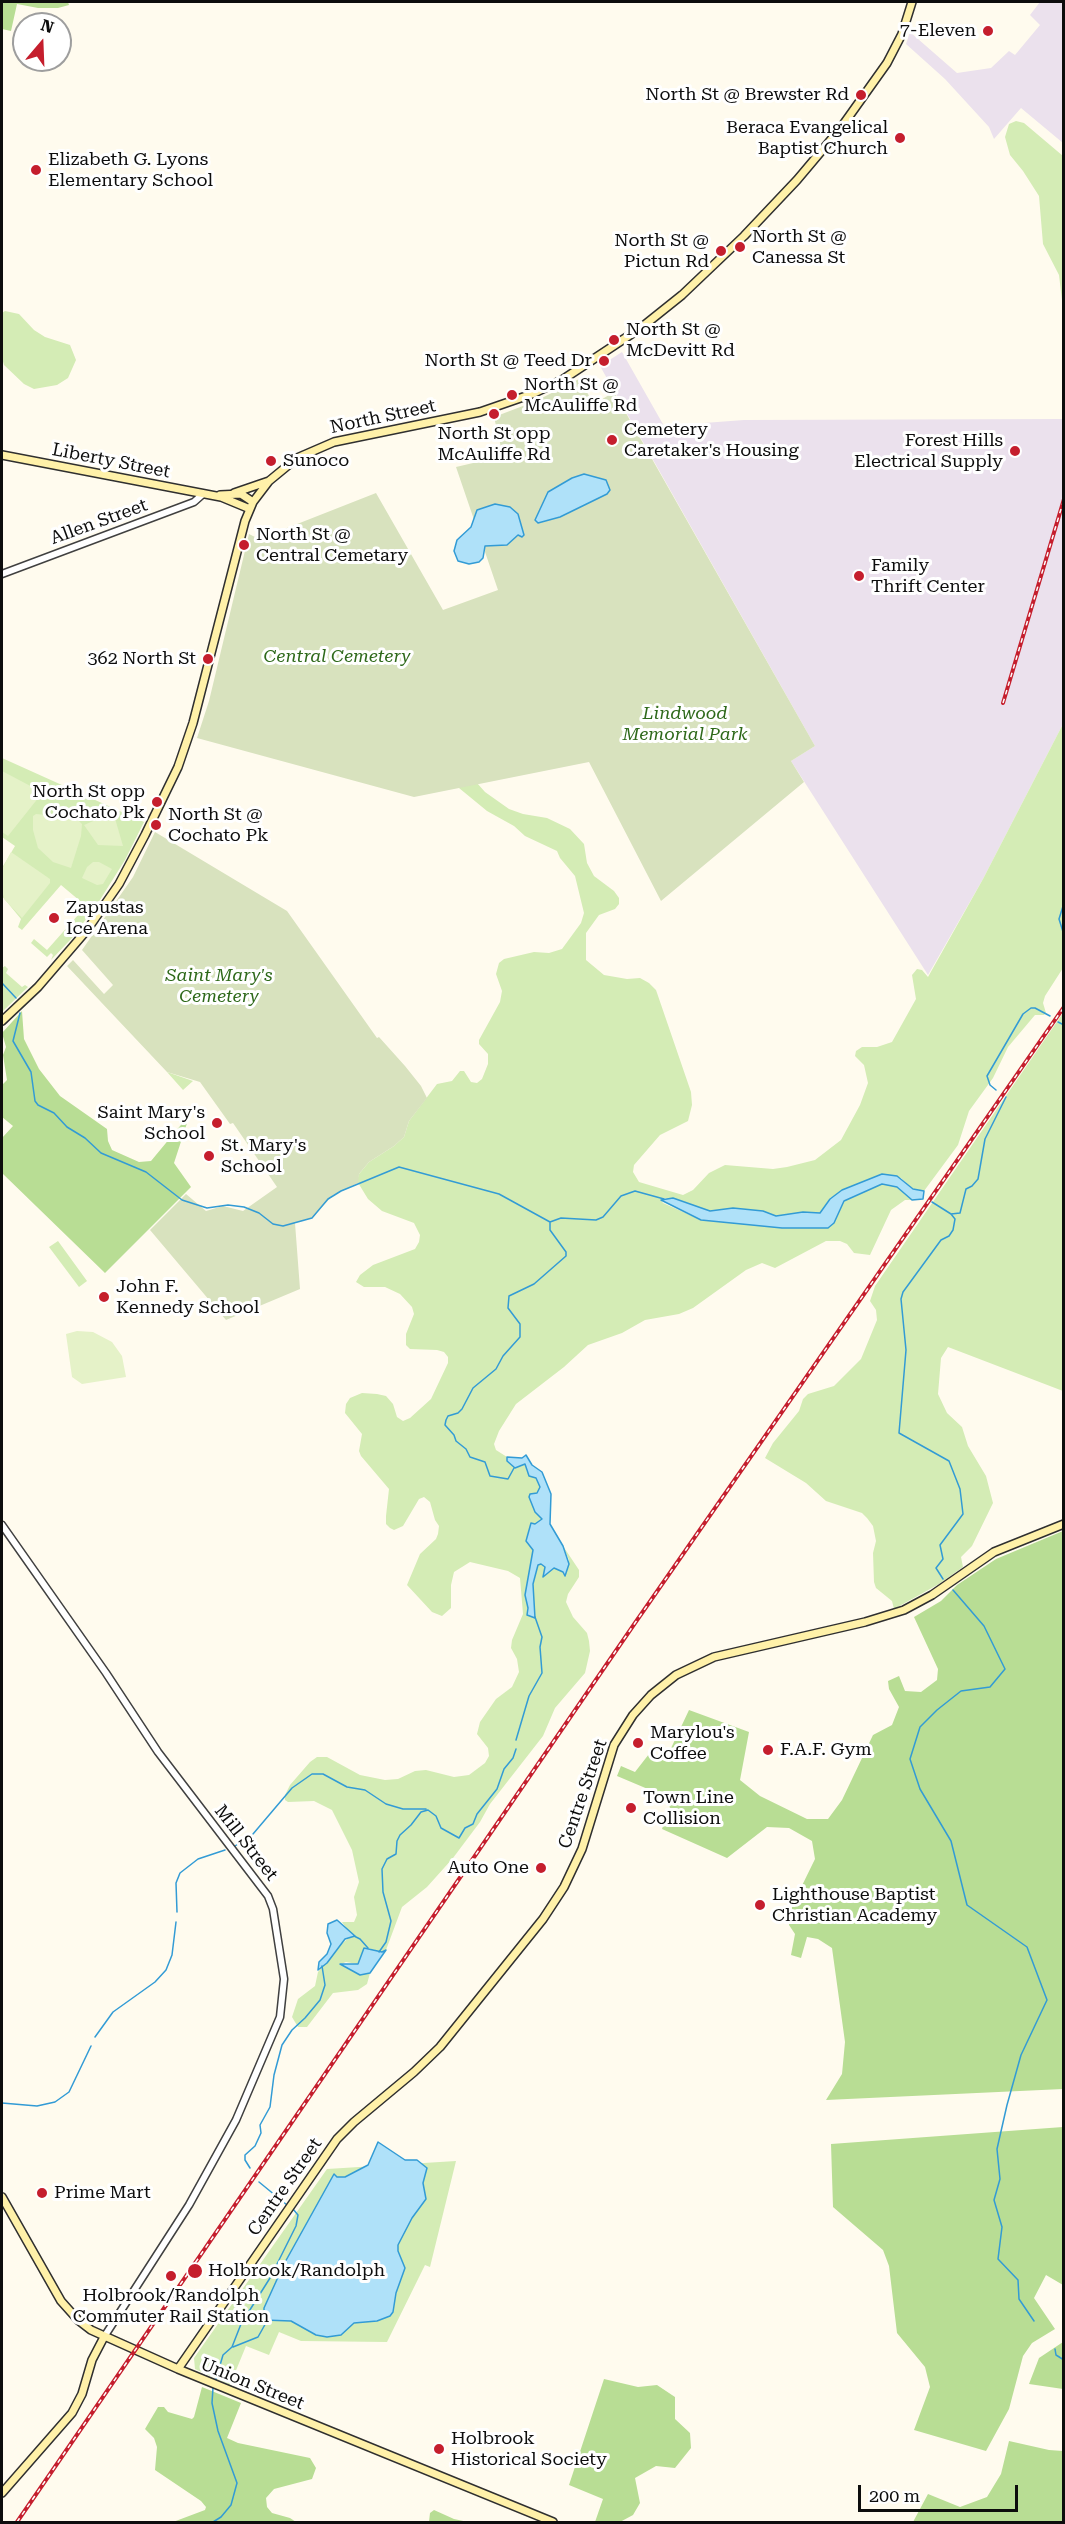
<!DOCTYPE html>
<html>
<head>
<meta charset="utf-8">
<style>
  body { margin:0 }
  #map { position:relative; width:1065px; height:2524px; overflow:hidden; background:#fffbee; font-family:"Roboto Serif",serif }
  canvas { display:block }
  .frame { position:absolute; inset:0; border:3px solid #0d0d0d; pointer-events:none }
  .north { position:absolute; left:12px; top:12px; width:60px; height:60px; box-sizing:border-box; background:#fff; border:2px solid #9e9e9e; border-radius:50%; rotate:19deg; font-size:16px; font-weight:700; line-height:24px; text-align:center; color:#0d0d0d }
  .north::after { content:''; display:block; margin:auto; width:21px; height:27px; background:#c51e2d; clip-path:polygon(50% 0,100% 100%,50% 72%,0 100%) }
  .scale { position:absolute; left:858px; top:2485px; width:160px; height:27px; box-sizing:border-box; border:3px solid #0d0d0d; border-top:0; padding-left:8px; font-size:18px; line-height:21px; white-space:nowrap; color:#0d0d0d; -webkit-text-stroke:4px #fff; paint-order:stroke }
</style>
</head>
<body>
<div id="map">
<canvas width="1065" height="2524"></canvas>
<div class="frame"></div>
<div class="north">N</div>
<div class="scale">200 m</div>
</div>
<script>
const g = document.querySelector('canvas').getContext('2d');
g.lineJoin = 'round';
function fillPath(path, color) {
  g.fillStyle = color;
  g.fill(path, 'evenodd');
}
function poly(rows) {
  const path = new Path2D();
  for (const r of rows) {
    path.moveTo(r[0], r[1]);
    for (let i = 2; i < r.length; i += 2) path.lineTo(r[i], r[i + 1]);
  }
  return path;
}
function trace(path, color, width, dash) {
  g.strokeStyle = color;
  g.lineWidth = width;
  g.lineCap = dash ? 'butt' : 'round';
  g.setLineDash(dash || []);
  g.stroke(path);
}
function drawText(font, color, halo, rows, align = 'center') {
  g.font = font + ' "Roboto Serif",serif';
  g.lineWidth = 6;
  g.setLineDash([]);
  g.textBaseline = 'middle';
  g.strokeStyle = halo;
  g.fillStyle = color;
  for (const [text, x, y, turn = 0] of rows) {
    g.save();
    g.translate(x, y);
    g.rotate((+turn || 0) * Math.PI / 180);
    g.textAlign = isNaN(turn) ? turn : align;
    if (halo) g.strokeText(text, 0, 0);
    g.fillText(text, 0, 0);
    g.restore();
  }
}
fillPath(poly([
  [1040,2,1063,2,1063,143,1021,108,994,139,989,127,945,79,906,44,910,32,957,73,991,68,1009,51,1015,55,1040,25,1030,15],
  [622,352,664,426,744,420,1063,419,1063,724,983,879,928,975,791,761,815,746,600,366]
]), '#ebe1ed');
fillPath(poly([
  [1016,121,1024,123,1063,156,1063,309,1059,275,1043,244,1039,196,1023,171,1010,155,1005,137,1009,124],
  [5,311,19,314,34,330,45,337,70,345,76,360,68,378,57,385,34,389,24,384,4,365,2,358,2,313],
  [1063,724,1063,968,1045,996,1043,1003,1046,1013,1044,1015,1035,1015,1008,1047,993,1078,969,1111,958,1145,924,1191,913,1189,901,1178,882,1174,852,1186,830,1198,820,1213,803,1212,776,1216,763,1211,733,1208,710,1211,685,1202,664,1198,661,1200,663,1203,701,1220,782,1228,828,1228,834,1223,844,1201,882,1184,897,1187,912,1200,905,1200,891,1210,870,1255,854,1253,847,1244,840,1241,826,1241,775,1268,762,1263,746,1270,693,1308,679,1314,645,1320,622,1333,588,1345,564,1367,516,1404,499,1431,494,1444,496,1450,507,1457,507,1461,519,1466,525,1464,527,1472,536,1478,540,1487,537,1493,530,1494,529,1496,535,1512,542,1519,535,1524,531,1523,526,1541,533,1550,525,1595,528,1608,527,1615,535,1617,533,1584,538,1565,540,1564,545,1567,544,1575,554,1568,563,1572,565,1576,569,1560,563,1546,579,1570,579,1577,568,1594,566,1602,573,1617,587,1633,589,1641,590,1651,585,1673,555,1708,543,1736,490,1804,480,1822,453,1858,427,1887,402,1907,386,1950,382,1952,368,1948,357,1964,346,1962,341,1964,360,1975,370,1973,367,1984,358,1990,333,1993,307,2027,298,2027,292,2017,298,1999,315,1986,318,1972,335,1949,350,1937,349,1932,342,1922,354,1922,357,1915,354,1897,359,1882,352,1850,332,1810,314,1801,288,1802,285,1800,285,1795,290,1785,310,1762,317,1757,327,1757,360,1775,385,1780,398,1779,415,1771,426,1770,454,1777,469,1775,485,1763,489,1756,488,1748,477,1734,480,1722,496,1699,512,1687,519,1672,517,1659,511,1648,512,1640,523,1614,520,1578,508,1571,470,1562,454,1572,451,1585,451,1608,442,1616,432,1612,407,1585,420,1554,436,1539,438,1534,439,1526,435,1520,430,1502,424,1497,419,1499,403,1526,394,1530,390,1528,386,1524,386,1516,389,1489,361,1456,359,1451,362,1434,345,1413,346,1404,350,1398,362,1393,377,1394,386,1396,393,1404,397,1417,403,1421,410,1418,431,1399,448,1363,448,1357,444,1352,437,1350,410,1349,406,1345,406,1334,414,1314,412,1307,400,1294,385,1287,364,1287,356,1282,360,1275,373,1265,415,1249,419,1242,420,1235,414,1223,382,1211,368,1199,357,1181,359,1174,369,1162,394,1146,404,1137,409,1121,437,1084,452,1081,460,1071,464,1071,471,1082,477,1083,482,1079,488,1064,488,1054,479,1044,479,1040,500,1002,502,991,496,974,499,963,504,959,534,952,549,953,562,949,581,923,584,913,575,876,560,858,557,851,525,836,514,826,487,811,459,788,469,774,485,792,509,809,523,814,547,818,570,829,584,844,587,863,594,876,614,891,619,898,619,904,615,909,599,915,586,933,586,960,604,975,627,979,640,978,649,983,656,990,691,1092,692,1105,688,1121,660,1135,634,1165,633,1172,639,1182,683,1195,693,1190,709,1173,725,1165,773,1169,787,1167,815,1160,841,1140,860,1105,868,1083,864,1065,855,1056,856,1051,862,1047,877,1047,892,1042,916,999,912,975,917,969,922,970,928,977,983,879],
  [2,758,144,822,125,860,98,903,72,938,51,960,53,955,51,953,47,957,31,943,34,939,47,950,86,906,61,885,22,930,18,927,21,919,2,896,2,868,15,846,2,837],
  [5,966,8,969,6,973,22,987,25,985,28,987,2,1012,2,968],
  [1063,1013,1063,1391,948,1347,941,1358,938,1394,947,1413,962,1427,968,1446,986,1476,993,1503,972,1546,961,1557,963,1567,939,1584,894,1609,892,1601,876,1588,874,1582,873,1553,876,1541,873,1526,867,1518,862,1513,826,1501,806,1483,765,1458,773,1443,799,1411,803,1399,808,1394,834,1386,861,1359,877,1320,876,1310,870,1301,875,1286],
  [167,1072,193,1081,183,1090],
  [58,1241,87,1281,79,1287,49,1247],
  [456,2161,430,2267,425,2265,387,2342,301,2341,279,2332,269,2355,246,2346,230,2385,195,2369,194,2358,327,2169]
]), '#d4ecb5');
fillPath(poly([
  [2,2,68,2,69,5,58,8,38,8,17,4,11,31,2,29],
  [22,1011,24,1039,39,1069,60,1096,107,1129,108,1141,112,1150,139,1162,151,1161,190,1114,174,1163,191,1187,105,1273,2,1173,2,1138,13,1126,2,1117,2,1085,7,1080,3,1055,6,1047,2,1033],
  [1063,1531,1063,2089,826,2100,842,2074,845,2042,832,1948,818,1939,807,1937,801,1958,791,1955,795,1934,789,1925,792,1906,815,1859,812,1841,789,1828,767,1827,727,1858,662,1829,670,1807,662,1795,617,1776,621,1766,635,1772,649,1754,665,1761,689,1710,749,1732,740,1780,760,1796,807,1819,828,1819,842,1800,873,1735,892,1725,899,1707,889,1689,888,1681,899,1676,905,1691,921,1692,937,1680,938,1669,914,1617,941,1601,957,1585,996,1559],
  [1063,2127,1063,2285,1046,2275,1034,2298,1055,2329,1032,2343,1023,2356,1009,2409,986,2451,914,2430,930,2387,925,2367,897,2333,889,2266,883,2250,833,2207,831,2144],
  [1063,2342,1063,2389,1029,2384,1039,2358],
  [604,2379,638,2387,657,2385,675,2397,675,2419,690,2433,691,2448,675,2468,656,2466,635,2478,640,2503,633,2515,620,2522,595,2522,603,2499,569,2485],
  [202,2387,241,2403,227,2438,238,2443,310,2458,316,2468,312,2479,274,2489,266,2498,267,2507,272,2513,290,2518,296,2522,173,2522,205,2510,206,2507,201,2501,155,2470,157,2447,154,2438,145,2429,158,2407,164,2407,168,2412,192,2419,194,2417],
  [1009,2441,1049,2450,1063,2451,1063,2522,913,2522,928,2494,960,2507,987,2497,1001,2474],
  [434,2510,454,2519,468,2522,429,2522,430,2513]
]), '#b8dd94');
fillPath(poly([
  [579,379,594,404,614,392,815,746,791,761,804,782,661,901,589,762,414,797,197,738,209,701,249,534,259,539,376,493,443,610,498,590,456,467,503,456,494,417,536,401],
  [155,832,287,911,377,1038,379,1037,405,1066,421,1086,427,1098,409,1121,404,1137,394,1146,369,1162,359,1174,358,1183,333,1195,312,1218,295,1223,300,1289,226,1320,150,1230,186,1194,206,1211,223,1206,243,1211,277,1187,233,1123,230,1124,200,1082,167,1072,67,966,73,960,104,994,113,985,82,950,133,877]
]), '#d8e2be');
fillPath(poly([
  [2,771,38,790,39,797,8,836,2,832],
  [112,813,114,815,123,846,98,845,84,825],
  [36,814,69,817,77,819,82,824,81,836,71,868,53,862,38,848,33,830,33,816],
  [11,852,50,879,50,883,22,918,4,899,2,889,2,869],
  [93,862,99,862,112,869,103,884,97,885,82,878,87,867],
  [77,1331,93,1332,112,1342,122,1356,126,1377,82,1384,72,1377,66,1334]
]), '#e5f2c8');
const water = poly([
  [584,474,606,480,610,490,607,494,560,517,538,523,535,520,548,492,572,478,584,474],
  [495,504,510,507,518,514,524,535,522,537,518,535,507,545,485,546,483,558,479,562,469,564,458,561,454,551,457,540,471,527,477,510,495,504],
  [882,1174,897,1176,913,1189,924,1191,923,1199,912,1200,897,1187,882,1184,844,1201,834,1223,828,1228,782,1228,701,1220,661,1200,673,1198,710,1211,733,1208,763,1211,776,1216,803,1212,820,1213,830,1199,842,1190,882,1174],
  [526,1455,532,1465,542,1472,551,1494,550,1524,563,1546,569,1564,565,1576,563,1572,554,1568,543,1577,545,1567,541,1564,538,1565,533,1584,535,1618,527,1615,528,1608,525,1595,533,1550,526,1541,531,1523,535,1524,542,1519,535,1512,529,1497,530,1494,537,1493,540,1487,536,1478,529,1476,525,1464,515,1468,507,1461,507,1457,522,1458,526,1455],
  [337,1920,355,1936,345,1939,327,1963,318,1970,319,1962,327,1954,331,1944,327,1933,328,1924,337,1920],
  [364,1948,382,1952,386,1950,370,1973,360,1975,340,1964,358,1964,364,1948],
  [378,2142,405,2160,417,2160,427,2168,423,2183,426,2199,412,2218,398,2245,398,2251,405,2268,396,2293,393,2312,390,2316,377,2321,354,2323,341,2335,327,2337,316,2335,291,2321,264,2320,264,2308,284,2264,334,2174,337,2177,345,2177,368,2165,378,2142]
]);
fillPath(water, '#afe1f9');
trace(water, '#329bd5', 1.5);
trace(poly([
  [1064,903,1059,919,1064,935],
  [2,983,16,998],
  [20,1013,13,1041,31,1072,35,1101,38,1105,54,1113,67,1127,85,1138,101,1153,146,1172,182,1200,207,1208,228,1205,244,1207,259,1213,273,1224,283,1226,312,1218,328,1199,341,1191,399,1167,499,1194,550,1222],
  [1058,1022,1064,1025],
  [996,1090,990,1085,987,1076,1023,1014,1031,1008,1035,1008,1050,1016],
  [932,1202,951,1214,960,1213,966,1189,972,1186,978,1179,985,1139,1006,1097],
  [514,1468,508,1479,490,1476,485,1462,470,1457,466,1449,456,1441,454,1435,445,1425,446,1420,448,1416,458,1413,462,1409,473,1388,496,1369,503,1356,520,1337,520,1324,508,1308,509,1296,534,1284,566,1256,566,1252,550,1230,550,1222,561,1218,596,1220,603,1217,621,1196,635,1191,664,1199],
  [943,1579,936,1568,943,1559,940,1545,963,1514,960,1489,949,1461,899,1433,906,1350,901,1299,903,1292,941,1240,949,1236,953,1230,955,1219,951,1214],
  [953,1590,984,1626,1005,1669,990,1687,961,1691,937,1710,920,1727,910,1759,920,1789,951,1841,967,1905,1027,1947,1047,2000,1021,2055,1007,2105,997,2149,1000,2179,994,2200,1002,2227,998,2259,1018,2280,1019,2299,1034,2321],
  [516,1740,529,1696,542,1673,540,1647,542,1637,535,1617],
  [235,1846,253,1834,292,1788,312,1774,323,1774,347,1787,365,1790,386,1804,403,1809,426,1809],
  [177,1912,176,1883,180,1873,198,1859,225,1850],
  [354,1936,360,1939,368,1948],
  [379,1952,386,1942,391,1921,383,1892,382,1869,387,1859,396,1854,397,1841,400,1835,411,1825,421,1812,428,1810,436,1816,441,1828,459,1838,465,1828,473,1824,477,1814,497,1789,504,1769,513,1758,516,1749],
  [95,2037,113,2012,155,1982,166,1970,172,1955,176,1922],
  [2,2103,37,2106,55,2102,69,2092,91,2046],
  [250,2168,245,2160,245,2155,255,2146,261,2133,260,2125,270,2107,274,2075,282,2045,292,2030,305,2018,320,2000,325,1985,322,1966],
  [259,2182,287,2205],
  [233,2347,258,2337,267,2321],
  [1055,2349,1056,2355,1064,2360],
  [216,2379,223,2355,232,2347,241,2324,270,2278,296,2226,298,2215,293,2209],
  [213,2522,221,2517,231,2505,237,2483,218,2431,212,2403,213,2388]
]), '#329bd5', 1.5);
const tertiary = poly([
  [2,574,194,502,203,494],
  [2,1525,106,1673,158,1752,268,1896,273,1909,284,1979,280,2017,236,2120,189,2205,104,2337]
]);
const secondary = poly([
  [2,455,221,497,250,509],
  [234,493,269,481],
  [220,495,241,494,253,502],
  [2,1021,38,987,87,930,119,884,145,835,178,767,193,723,245,521,253,502,269,481,297,458,334,442,480,412,532,394,562,380,642,327,682,295,744,236,797,180,840,129,887,63,902,34,912,2],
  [2,2197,61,2301,78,2320,91,2330,178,2369,553,2522],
  [178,2369,337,2139,354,2122,414,2072,440,2047,543,1919,564,1887,582,1849,614,1745,633,1715,651,1695,676,1675,714,1657,865,1622,904,1610,932,1595,994,1552,1064,1524],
  [2,2493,72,2413,82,2394,92,2360,104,2337]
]);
trace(tertiary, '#404040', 9);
trace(secondary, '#2f2f2f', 10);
trace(tertiary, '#fff', 6);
trace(secondary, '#fff1a9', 7);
const rail = poly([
  [1003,703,1064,499],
  [17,2522,635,1623,1064,1007]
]);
trace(rail, '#c51e2d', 4);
trace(rail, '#fff', 1.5, [4.5]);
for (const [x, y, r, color] of [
  [988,31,6,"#c51e2d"],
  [861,95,6,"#c51e2d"],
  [900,138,6,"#c51e2d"],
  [36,170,6,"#c51e2d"],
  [740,247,6,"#c51e2d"],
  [721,251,6,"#c51e2d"],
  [614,340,6,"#c51e2d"],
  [604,361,6,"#c51e2d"],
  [512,395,6,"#c51e2d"],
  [494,414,6,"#c51e2d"],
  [612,440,6,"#c51e2d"],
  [1015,451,6,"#c51e2d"],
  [271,461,6,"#c51e2d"],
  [244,545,6,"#c51e2d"],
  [859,576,6,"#c51e2d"],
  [208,659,6,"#c51e2d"],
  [157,802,6,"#c51e2d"],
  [156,825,6,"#c51e2d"],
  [54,918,6,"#c51e2d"],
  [217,1123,6,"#c51e2d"],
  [209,1156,6,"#c51e2d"],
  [104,1297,6,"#c51e2d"],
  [638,1743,6,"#c51e2d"],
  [768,1750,6,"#c51e2d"],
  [631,1808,6,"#c51e2d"],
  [541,1868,6,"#c51e2d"],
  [760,1905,6,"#c51e2d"],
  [42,2193,6,"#c51e2d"],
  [195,2271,8,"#c51e2d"],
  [171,2276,6,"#c51e2d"],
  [439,2449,6,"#c51e2d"]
]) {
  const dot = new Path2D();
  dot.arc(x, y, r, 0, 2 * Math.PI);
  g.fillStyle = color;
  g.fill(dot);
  trace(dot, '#fff', 2);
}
drawText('18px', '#0d0d0d', '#fff', [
  ["7-Eleven",976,31,"right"],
  ["North St @ Brewster Rd",849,95,"right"],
  ["Beraca Evangelical",888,128,"right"],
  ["Baptist Church",888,149,"right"],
  ["Elizabeth G. Lyons",48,160],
  ["Elementary School",48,181],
  ["North St @",752,237],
  ["Canessa St",752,258],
  ["North St @",709,241,"right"],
  ["Pictun Rd",709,262,"right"],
  ["North St @",626,330],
  ["McDevitt Rd",626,351],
  ["North St @ Teed Dr",592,361,"right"],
  ["North St @",524,385],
  ["McAuliffe Rd",524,406],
  ["Cemetery",624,430],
  ["Caretaker's Housing",624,451],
  ["North St opp",494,434,"center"],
  ["McAuliffe Rd",494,455,"center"],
  ["Forest Hills",1003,441,"right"],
  ["Electrical Supply",1003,462,"right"],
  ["Sunoco",283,461],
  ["North St @",256,535],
  ["Central Cemetary",256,556],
  ["Family",871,566],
  ["Thrift Center",871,587],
  ["362 North St",196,659,"right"],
  ["North St opp",145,792,"right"],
  ["Cochato Pk",145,813,"right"],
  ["North St @",168,815],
  ["Cochato Pk",168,836],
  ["Zapustas",66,908],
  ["Ice Arena",66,929],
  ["Saint Mary's",205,1113,"right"],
  ["School",205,1134,"right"],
  ["St. Mary's",221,1146],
  ["School",221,1167],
  ["John F.",116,1287],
  ["Kennedy School",116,1308],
  ["Marylou's",650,1733],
  ["Coffee",650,1754],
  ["F.A.F. Gym",780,1750],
  ["Town Line",643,1798],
  ["Collision",643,1819],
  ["Auto One",529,1868,"right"],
  ["Lighthouse Baptist",772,1895],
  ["Christian Academy",772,1916],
  ["Prime Mart",54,2193],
  ["Holbrook/Randolph",208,2271],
  ["Holbrook/Randolph",171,2296,"center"],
  ["Commuter Rail Station",171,2317,"center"],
  ["Holbrook",451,2439],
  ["Historical Society",451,2460]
], 'left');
drawText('18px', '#0d0d0d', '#fff', [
  ["North Street",383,417,-12],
  ["Liberty Street",111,461,11],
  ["Allen Street",99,522,-20],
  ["Centre Street",583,1794,-71],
  ["Mill Street",246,1843,52],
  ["Centre Street",285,2187,-55],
  ["Union Street",252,2384,22]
]);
drawText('italic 18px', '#2e691a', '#fff', [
  ["Central Cemetery",337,657],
  ["Lindwood",685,714],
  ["Memorial Park",685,735],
  ["Saint Mary's",219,976],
  ["Cemetery",219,997]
]);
</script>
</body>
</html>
